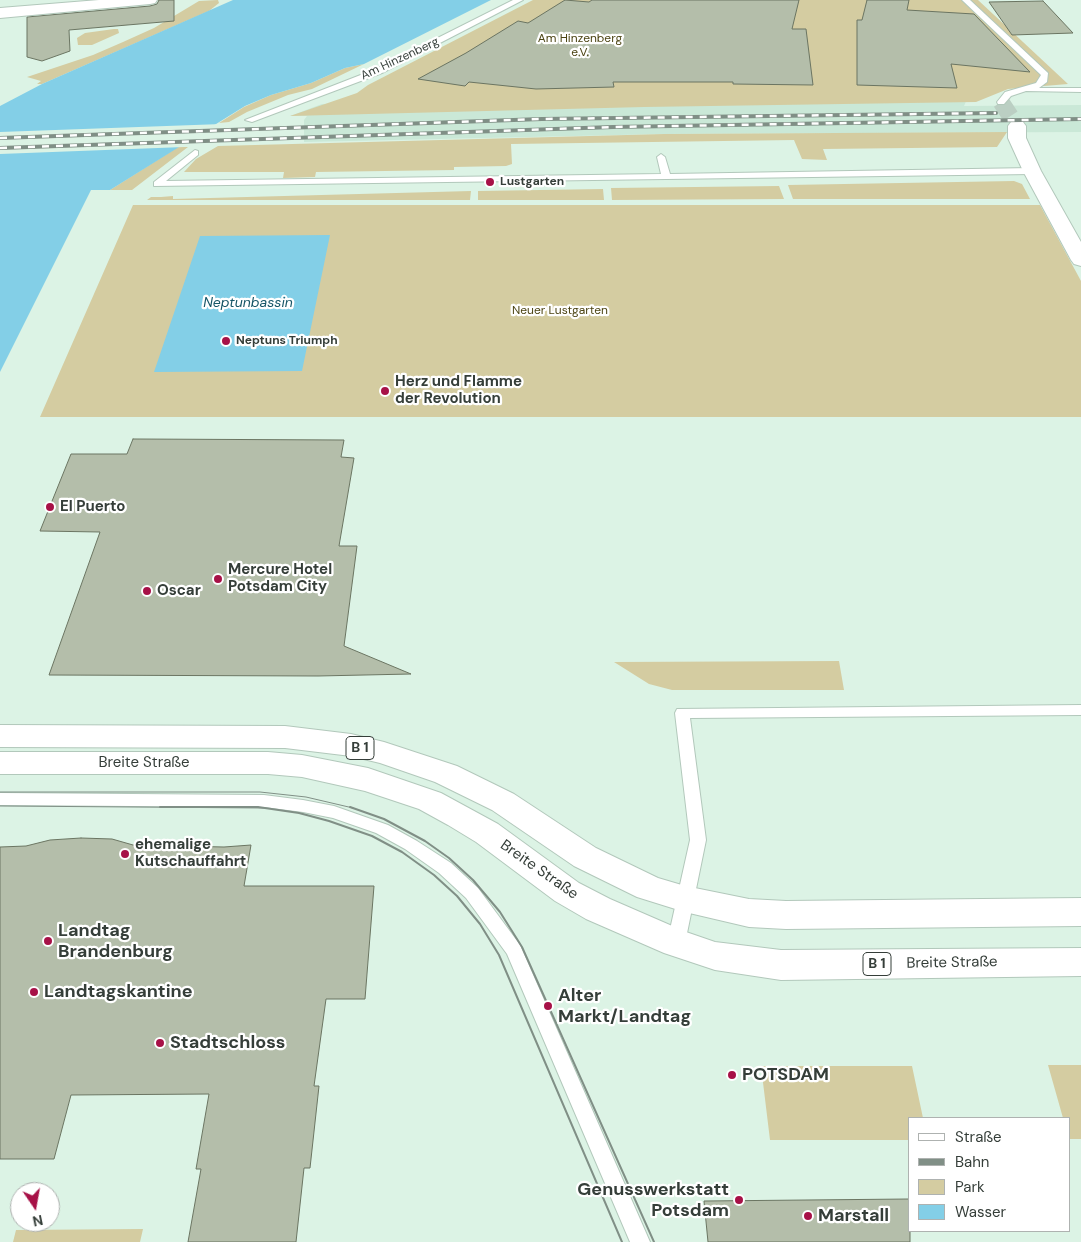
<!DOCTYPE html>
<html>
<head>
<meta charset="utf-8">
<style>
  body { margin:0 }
  #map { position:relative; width:1081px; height:1242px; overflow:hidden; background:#dcf3e5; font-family:"DM Sans",sans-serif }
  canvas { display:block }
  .legend { position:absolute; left:908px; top:1117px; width:162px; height:115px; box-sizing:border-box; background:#fff; border:1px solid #aeb2b0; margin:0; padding:6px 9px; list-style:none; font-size:15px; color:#353e39 }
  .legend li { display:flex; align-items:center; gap:10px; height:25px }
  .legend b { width:25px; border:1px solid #aeb2b0 }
  .north { position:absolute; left:10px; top:1182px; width:50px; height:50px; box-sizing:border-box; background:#fff; border:1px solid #aeb2b0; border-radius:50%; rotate:168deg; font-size:14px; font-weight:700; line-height:20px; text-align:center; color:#353e39 }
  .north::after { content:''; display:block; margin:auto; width:18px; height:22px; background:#a71147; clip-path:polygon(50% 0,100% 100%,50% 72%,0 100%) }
</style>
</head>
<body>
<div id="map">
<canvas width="1081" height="1242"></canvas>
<ul class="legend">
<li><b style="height:6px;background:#fff"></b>Straße</li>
<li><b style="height:6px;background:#808f86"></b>Bahn</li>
<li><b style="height:14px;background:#d4cca1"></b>Park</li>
<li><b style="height:14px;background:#83cfe7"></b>Wasser</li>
</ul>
<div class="north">N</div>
</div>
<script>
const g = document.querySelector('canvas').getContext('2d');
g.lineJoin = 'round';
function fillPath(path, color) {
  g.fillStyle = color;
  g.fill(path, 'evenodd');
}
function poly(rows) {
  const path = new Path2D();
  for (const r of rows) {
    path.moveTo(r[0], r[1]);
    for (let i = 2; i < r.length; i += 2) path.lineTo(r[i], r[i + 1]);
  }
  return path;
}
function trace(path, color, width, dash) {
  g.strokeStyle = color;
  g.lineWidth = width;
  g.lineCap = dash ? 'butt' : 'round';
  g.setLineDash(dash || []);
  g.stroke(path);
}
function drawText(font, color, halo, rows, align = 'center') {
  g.font = font + ' "DM Sans",sans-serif';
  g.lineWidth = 4.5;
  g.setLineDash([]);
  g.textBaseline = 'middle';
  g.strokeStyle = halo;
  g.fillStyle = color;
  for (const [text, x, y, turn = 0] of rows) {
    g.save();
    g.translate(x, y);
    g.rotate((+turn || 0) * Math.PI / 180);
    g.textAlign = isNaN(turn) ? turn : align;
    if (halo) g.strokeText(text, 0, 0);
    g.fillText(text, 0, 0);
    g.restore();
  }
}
fillPath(poly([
  [971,90,964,106,1081,105,1081,132,664,134,304,142,304,120,307,116,290,116,322,104]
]), '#cae8d7');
fillPath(poly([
  [218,0,219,3,209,11,42,84,37,84,41,81,27,77,93,55,123,42,154,28,199,1],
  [533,0,978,0,1068,84,1008,89,976,102,644,107,290,116,357,93,368,85],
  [114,29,118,29,119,33,92,45,78,45,77,38,85,33],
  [364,64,312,89,288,95,247,112,229,122,219,123,244,107,271,95,311,83,345,68],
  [1007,132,997,147,823,149,827,160,802,159,794,140,511,144,512,164,506,166,454,167,454,170,316,172,315,177,283,178,284,172,184,172,196,159,218,146,664,134],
  [178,147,188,147,132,190,110,190],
  [1014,181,1022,184,1030,199,793,199,788,185],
  [779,186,784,199,612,200,611,188],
  [603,189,604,200,478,200,478,191],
  [471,191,470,200,147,200,151,197,161,197,173,196,173,199,247,197],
  [133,205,1040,205,1081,281,1081,417,40,417],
  [839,661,844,690,672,690,649,684,614,662],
  [1048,1065,1081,1065,1081,1139,1070,1139,1070,1118,1063,1118],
  [761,1066,912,1066,923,1118,910,1118,910,1140,770,1140],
  [143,1229,140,1242,13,1242,16,1230]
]), '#d4cca1');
fillPath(poly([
  [233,0,491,0,364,64,345,68,311,83,271,95,245,106,110,190,91,190,0,372,0,106,42,84],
  [330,235,302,371,154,372,200,236]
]), '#83cfe7');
fillPath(poly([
  [222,124,184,147,0,154,0,132]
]), '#dcf3e5');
const building = poly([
  [159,0,174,0,174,21,69,30,70,51,42,61,27,57,27,17,150,6,157,4,159,0],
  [565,0,589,2,592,0,799,0,792,29,806,29,813,85,733,84,733,82,613,82,614,87,536,89,469,82,465,86,418,79,466,53,518,21,528,23,565,0],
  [867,0,909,0,907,10,974,14,1030,72,951,64,957,88,857,85,857,20,862,20,867,0],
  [1043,1,1073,33,1012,35,989,2,1043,1],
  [133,439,344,440,341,457,354,458,339,546,357,546,344,646,411,674,318,676,49,675,100,532,40,531,71,454,127,454,133,439],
  [81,838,112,839,133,845,224,847,251,845,244,886,374,886,365,999,326,999,314,1086,319,1086,310,1168,304,1168,296,1242,188,1242,201,1169,196,1169,209,1094,71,1095,54,1159,0,1159,0,847,26,846,50,840,81,838],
  [910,1199,910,1242,708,1242,704,1201,910,1199]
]);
fillPath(building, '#b4beaa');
trace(building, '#6b7562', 1);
trace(poly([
  [1001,102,1017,126]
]), '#bbcfc3', 17, [17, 8]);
const service = poly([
  [513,0,523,0,382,73,252,122,245,120,376,69,513,0],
  [962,0,970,0,1048,73,1047,82,1039,88,1081,88,1081,92,1026,91,1011,96,1004,104,998,104,997,102,1005,92,1036,83,1041,75,962,0],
  [195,150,198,151,198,155,166,181,661,174,657,157,661,154,665,157,670,174,1032,168,1037,171,1032,174,154,186,154,182,195,150],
  [1081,705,1081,715,690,718,706,840,685,943,682,948,676,950,670,948,667,943,690,840,675,713,677,709,1081,705],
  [0,793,264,795,303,800,334,806,388,825,417,841,451,863,478,888,520,945,650,1242,630,1242,507,954,466,898,439,873,405,849,376,833,333,818,303,812,264,807,0,805,0,793]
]);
const minor = poly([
  [99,0,157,0,155,3,150,4,0,18,0,8,99,0],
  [1017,121,1023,122,1026,126,1026,138,1041,171,1081,242,1081,266,1074,264,1071,260,1023,171,1008,138,1008,126,1011,122,1017,121]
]);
const primary = poly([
  [0,725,285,726,351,734,384,742,457,766,514,794,596,848,658,878,685,886,749,899,786,901,1081,898,1081,926,786,929,749,927,685,912,637,897,574,866,492,810,435,782,380,763,351,756,285,748,0,747,0,725],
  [0,752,268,752,302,755,368,768,441,793,498,824,579,883,610,899,686,932,715,942,781,950,1081,948,1081,976,781,980,715,970,664,953,586,919,555,901,476,842,448,825,419,809,365,791,302,777,268,774,0,774,0,752]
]);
trace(service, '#b2c8bb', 2);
trace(minor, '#b2c8bb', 2);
trace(primary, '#b2c8bb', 2);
fillPath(service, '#fff');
fillPath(minor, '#fff');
fillPath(primary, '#fff');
trace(poly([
  [0,792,260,792,306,797,353,808],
  [0,806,264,808]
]), '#808f86', 1);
trace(poly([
  [160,807,258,807,299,813,329,821,372,836,402,852,434,875,457,896,480,924,499,955,622,1242],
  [350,807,384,819,425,841,449,858,473,880,500,912,522,947,654,1242]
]), '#808f86', 2);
const rail = poly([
  [0,138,542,119,996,113],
  [0,148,613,127,1081,119]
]);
trace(rail, '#808f86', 4);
trace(rail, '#fff', 2.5, [7]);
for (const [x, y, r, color] of [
  [490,182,5,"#a71147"],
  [226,341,5,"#a71147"],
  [385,391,5,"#a71147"],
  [50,507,5,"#a71147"],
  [218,579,5,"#a71147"],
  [147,591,5,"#a71147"],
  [125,854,5,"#a71147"],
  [48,941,5,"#a71147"],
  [34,992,5,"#a71147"],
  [548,1006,5,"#a71147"],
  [160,1043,5,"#a71147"],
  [732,1075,5,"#a71147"],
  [739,1200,5,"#a71147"],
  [808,1216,5,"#a71147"]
]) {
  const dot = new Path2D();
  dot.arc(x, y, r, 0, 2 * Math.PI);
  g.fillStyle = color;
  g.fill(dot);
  trace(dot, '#fff', 2);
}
drawText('12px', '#4c4413', '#fff', [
  ["Am Hinzenberg",580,39],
  ["e.V.",580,53],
  ["Neuer Lustgarten",560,311]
]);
drawText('12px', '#353e39', '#fff', [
  ["Am Hinzenberg",400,59,-25]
]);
drawText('bold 12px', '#353e39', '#fff', [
  ["Lustgarten",500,182],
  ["Neptuns Triumph",236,341]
], 'left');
drawText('italic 14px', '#175667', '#fff', [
  ["Neptunbassin",248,303]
]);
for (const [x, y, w] of [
  [360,748,28],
  [877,964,28]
]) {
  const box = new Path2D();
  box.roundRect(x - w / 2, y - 11.5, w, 23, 4);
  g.fillStyle = '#fff';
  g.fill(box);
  trace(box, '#353e39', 1);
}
drawText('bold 14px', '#353e39', null, [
  ["B 1",360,748],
  ["B 1",877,964]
]);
drawText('bold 15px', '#353e39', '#fff', [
  ["Herz und Flamme",395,382],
  ["der Revolution",395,399],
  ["El Puerto",60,507],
  ["Mercure Hotel",228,570],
  ["Potsdam City",228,587],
  ["Oscar",157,591],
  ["ehemalige",135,845],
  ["Kutschauffahrt",135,862]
], 'left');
drawText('15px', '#353e39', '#fff', [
  ["Breite Straße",144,763],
  ["Breite Straße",539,870,35],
  ["Breite Straße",952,963,-1]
]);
drawText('bold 18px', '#353e39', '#fff', [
  ["Landtag",58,931],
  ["Brandenburg",58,952],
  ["Landtagskantine",44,992],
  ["Alter",558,996],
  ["Markt/Landtag",558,1017],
  ["Stadtschloss",170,1043],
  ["POTSDAM",742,1075],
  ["Genusswerkstatt",729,1190,"right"],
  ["Potsdam",729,1211,"right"],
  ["Marstall",818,1216]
], 'left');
</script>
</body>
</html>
